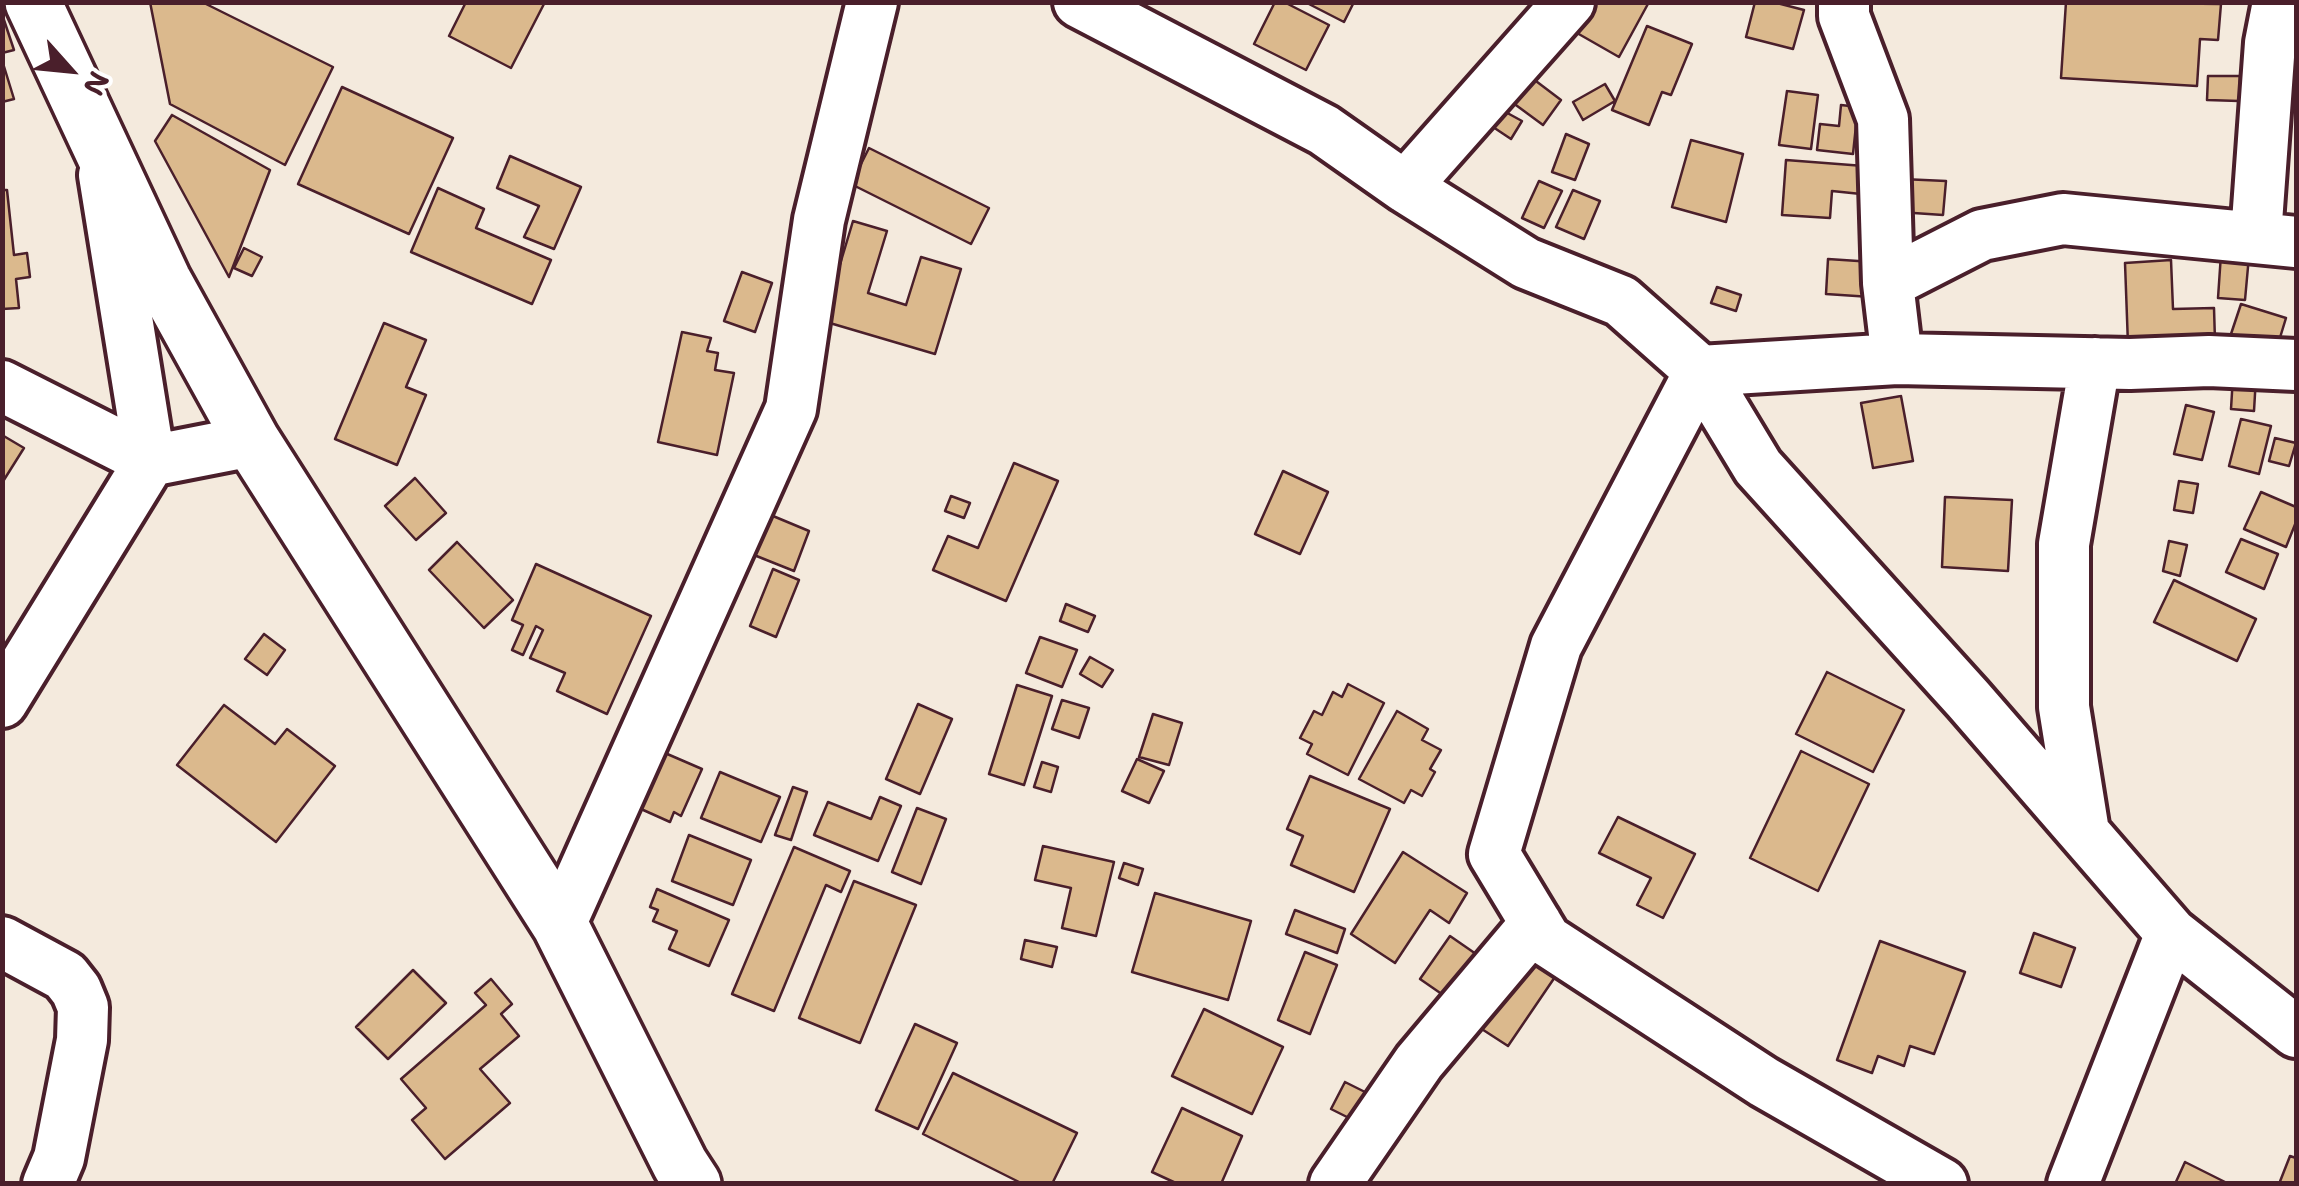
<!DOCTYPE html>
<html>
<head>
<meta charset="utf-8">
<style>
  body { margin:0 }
  #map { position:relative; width:2299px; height:1186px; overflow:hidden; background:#f4eadd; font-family:"Shantell Sans",sans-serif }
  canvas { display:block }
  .frame { position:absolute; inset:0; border:5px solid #4a1f2b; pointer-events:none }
  .north { position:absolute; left:20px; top:20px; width:100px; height:100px; -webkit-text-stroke:8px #fff; paint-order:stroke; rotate:117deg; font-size:28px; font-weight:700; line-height:40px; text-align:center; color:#4a1f2b }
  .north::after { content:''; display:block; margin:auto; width:35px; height:45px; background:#4a1f2b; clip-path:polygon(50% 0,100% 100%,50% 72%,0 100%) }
</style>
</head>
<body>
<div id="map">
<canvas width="2299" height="1186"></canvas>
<div class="frame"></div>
<div class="north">N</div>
</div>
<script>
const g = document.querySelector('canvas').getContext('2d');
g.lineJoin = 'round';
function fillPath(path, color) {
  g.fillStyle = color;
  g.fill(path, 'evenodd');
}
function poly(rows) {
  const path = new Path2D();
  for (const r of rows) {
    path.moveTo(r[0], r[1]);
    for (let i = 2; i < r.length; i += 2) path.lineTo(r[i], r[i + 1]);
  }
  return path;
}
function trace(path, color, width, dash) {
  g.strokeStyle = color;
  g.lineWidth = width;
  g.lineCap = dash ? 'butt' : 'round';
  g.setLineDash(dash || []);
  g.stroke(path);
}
const building = poly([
  [150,2,202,2,333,67,285,165,170,104,150,2],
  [466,2,545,2,511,68,449,36,466,2],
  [1275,2,1284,2,1329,25,1306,70,1254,44,1275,2],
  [1305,2,1354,2,1344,22,1305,2],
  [1594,2,1649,2,1619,57,1577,33,1594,2],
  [1755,2,1773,2,1804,10,1793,49,1746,37,1755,2],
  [2066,2,2221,4,2218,40,2200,39,2197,86,2061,78,2066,2],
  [2,14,14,50,2,53,2,14],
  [1647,26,1692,44,1671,95,1662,92,1649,125,1612,110,1647,26],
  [2,60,14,99,2,102,2,60],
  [1524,72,1561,100,1543,125,1505,97,1524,72],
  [2208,76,2240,76,2239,101,2207,100,2208,76],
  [1605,84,1615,101,1583,120,1573,102,1605,84],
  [342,87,453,138,409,234,298,184,342,87],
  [1787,91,1818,95,1811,149,1779,145,1787,91],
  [1841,105,1858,107,1853,154,1817,150,1820,124,1839,126,1841,105],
  [1500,109,1522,121,1511,139,1490,125,1500,109],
  [172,115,270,170,229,277,155,141,172,115],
  [1566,134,1589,144,1575,180,1552,172,1566,134],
  [1691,140,1743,154,1726,222,1672,207,1691,140],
  [869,148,989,208,971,244,851,184,869,148],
  [510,156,581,187,554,249,524,237,539,206,497,188,510,156],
  [1786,160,1864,166,1861,194,1832,191,1830,218,1782,215,1786,160],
  [1902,179,1946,181,1943,215,1899,212,1902,179],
  [1539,181,1562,191,1544,228,1522,218,1539,181],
  [438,188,484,209,476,228,551,260,532,304,411,252,438,188],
  [2,190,7,190,14,255,27,253,30,277,16,279,19,308,2,309,2,190],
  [1573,190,1600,201,1584,239,1556,227,1573,190],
  [853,221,887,231,868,293,906,305,921,257,961,269,935,354,823,321,853,221],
  [244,248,262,257,252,276,234,268,244,248],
  [2221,254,2249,256,2245,300,2218,298,2221,254],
  [1828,259,1873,262,1871,297,1826,294,1828,259],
  [2171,260,2173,309,2214,308,2215,341,2128,345,2125,263,2171,260],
  [742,272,772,283,755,332,724,321,742,272],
  [1717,287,1741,295,1736,311,1711,303,1717,287],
  [2241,304,2286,318,2275,354,2229,340,2241,304],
  [384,323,426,340,406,387,426,395,397,465,335,439,384,323],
  [682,332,711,338,707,351,718,353,715,370,734,373,717,455,658,442,682,332],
  [2233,376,2256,377,2254,411,2231,409,2233,376],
  [1901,396,1913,461,1873,468,1861,403,1901,396],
  [2186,405,2214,412,2202,460,2174,454,2186,405],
  [2241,419,2271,426,2259,474,2229,466,2241,419],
  [2,435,24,448,2,483,2,435],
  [2275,438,2296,443,2289,466,2269,461,2275,438],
  [1014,463,1058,481,1006,601,933,570,948,536,978,548,1014,463],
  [1283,471,1328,492,1300,554,1255,534,1283,471],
  [415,478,446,513,416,540,385,506,415,478],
  [2179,481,2198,484,2193,513,2174,510,2179,481],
  [2261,492,2296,507,2296,522,2286,547,2244,529,2261,492],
  [951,496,970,503,964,518,945,511,951,496],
  [1945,497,2012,500,2008,571,1942,567,1945,497],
  [761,511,809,531,794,571,744,551,761,511],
  [2241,539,2278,554,2264,589,2226,572,2241,539],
  [2169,541,2187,545,2180,576,2163,571,2169,541],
  [457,542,513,600,484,628,429,570,457,542],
  [536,564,651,616,607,714,557,691,565,673,530,658,543,630,536,626,523,655,512,650,523,625,512,620,536,564],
  [773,569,799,580,776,637,750,626,773,569],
  [2174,580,2256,619,2237,661,2154,622,2174,580],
  [1066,604,1095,616,1088,632,1060,621,1066,604],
  [264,634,285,650,267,675,245,659,264,634],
  [1040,637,1077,650,1062,687,1026,673,1040,637],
  [1090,657,1113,670,1102,687,1080,674,1090,657],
  [1827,672,1904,710,1873,772,1796,734,1827,672],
  [1348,684,1384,703,1348,775,1307,754,1312,744,1300,738,1314,711,1322,715,1333,692,1342,697,1348,684],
  [1017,685,1052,696,1024,785,989,774,1017,685],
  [1062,700,1089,708,1079,738,1052,729,1062,700],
  [918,704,952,719,920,794,886,779,918,704],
  [224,705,275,744,287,729,335,766,276,842,177,765,224,705],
  [1397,711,1428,729,1422,740,1441,750,1430,769,1435,772,1422,796,1411,790,1404,803,1359,779,1397,711],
  [1153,714,1182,723,1169,765,1139,757,1153,714],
  [1801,751,1869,784,1818,891,1750,858,1801,751],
  [665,753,702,769,681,816,674,812,670,822,641,809,665,753],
  [1137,759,1164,771,1149,803,1122,791,1137,759],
  [1042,762,1058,767,1051,792,1034,787,1042,762],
  [720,772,780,797,761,842,701,818,720,772],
  [1310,776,1390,809,1354,892,1291,865,1303,836,1287,829,1310,776],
  [793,787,807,792,791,840,775,835,793,787],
  [880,797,901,806,878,861,814,835,828,802,871,819,880,797],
  [917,808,946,819,921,884,892,872,917,808],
  [1618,817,1695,854,1663,918,1637,905,1651,878,1599,853,1618,817],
  [689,835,751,860,733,905,672,881,689,835],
  [1043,846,1114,862,1096,936,1062,928,1071,888,1035,880,1043,846],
  [794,847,850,871,841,892,826,885,774,1011,732,994,794,847],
  [1403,852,1467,893,1449,923,1430,910,1395,963,1351,934,1403,852],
  [1124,863,1143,869,1138,885,1119,878,1124,863],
  [854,881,916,905,860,1043,799,1018,854,881],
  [657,889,729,920,709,966,669,949,677,931,653,921,658,910,650,907,657,889],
  [1155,893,1251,921,1228,1000,1132,972,1155,893],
  [1295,910,1345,929,1337,953,1286,934,1295,910],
  [2034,933,2075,948,2061,987,2020,973,2034,933],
  [1450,936,1476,954,1446,997,1420,979,1450,936],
  [1025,940,1057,947,1052,967,1021,959,1025,940],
  [1880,941,1965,972,1934,1054,1910,1046,1904,1066,1878,1056,1872,1073,1837,1060,1880,941],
  [1523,951,1557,974,1508,1046,1474,1024,1523,951],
  [1305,952,1337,965,1310,1034,1278,1020,1305,952],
  [413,970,446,1003,388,1059,356,1027,413,970],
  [491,979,512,1004,501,1014,519,1036,480,1069,510,1103,445,1159,412,1120,426,1108,401,1079,486,1005,475,993,491,979],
  [1204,1009,1283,1047,1252,1114,1172,1076,1204,1009],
  [915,1024,957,1043,918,1129,876,1110,915,1024],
  [953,1073,1077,1133,1052,1184,1023,1184,923,1134,953,1073],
  [1345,1082,1367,1093,1353,1120,1331,1109,1345,1082],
  [1182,1108,1242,1136,1221,1184,1178,1184,1152,1172,1182,1108],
  [2290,1156,2296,1158,2296,1184,2279,1184,2290,1156],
  [2185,1162,2229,1184,2175,1184,2185,1162]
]);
fillPath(building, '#dbb98d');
trace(building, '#4a1f2b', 2.5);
const street = poly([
  [1079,2,1324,130,1405,187,1526,263,1621,301,1700,371,1758,467,1968,699,2171,933,2296,1032],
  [1844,2,1844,16,1883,119,1888,283],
  [104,175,150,461],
  [1405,187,1569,2],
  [2256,236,2270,43,2278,2],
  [1897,359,1888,283,1982,235,2063,219,2296,242],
  [2,386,150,461],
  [2,702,150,461,252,441],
  [2084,832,2064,707,2064,544,2095,363],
  [560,925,791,409,819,220,872,2],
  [2,942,65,976,76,990,83,1007,82,1040,59,1158,48,1184],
  [1335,1184,1419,1062,1536,923],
  [1942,1184,1764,1082,1546,940,1494,854,1556,646,1700,371,1897,359,2130,364,2209,361,2296,365],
  [2073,1184,2171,933]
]);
const secondary = poly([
  [33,2,163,280,252,441,560,925,680,1164,693,1184]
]);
trace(street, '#4a1f2b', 58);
trace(secondary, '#4a1f2b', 62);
trace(street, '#fff', 50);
trace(secondary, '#fff', 55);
</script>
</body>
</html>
